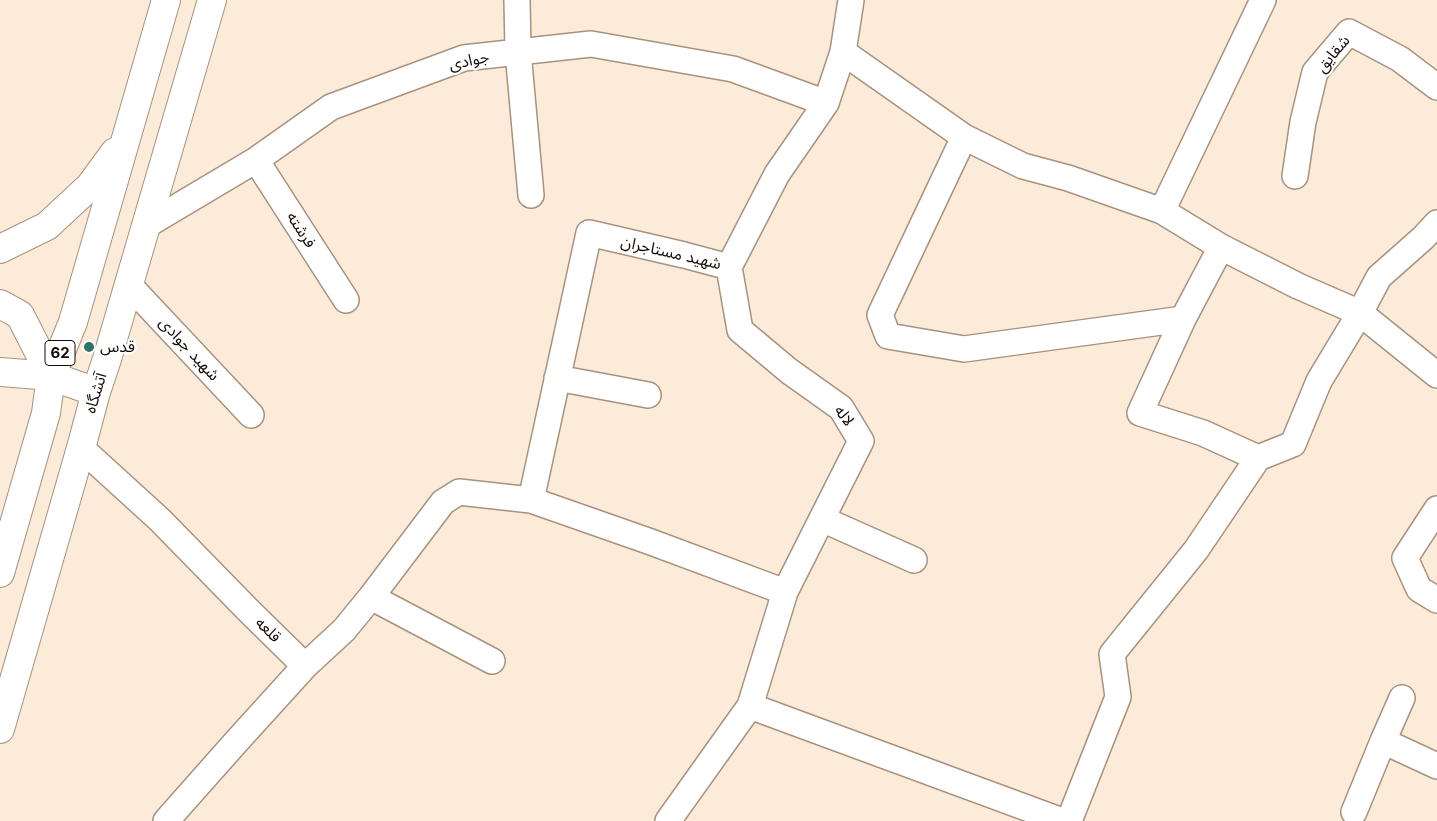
<!DOCTYPE html>
<html>
<head>
<meta charset="utf-8">
<style>
  body { margin:0 }
  canvas { display:block; background:#fdebd9 }
</style>
</head>
<body>
<canvas width="1437" height="821"></canvas>
<script>
const g = document.querySelector('canvas').getContext('2d');
g.lineJoin = 'round';
function poly(rows) {
  const path = new Path2D();
  for (const r of rows) {
    path.moveTo(r[0], r[1]);
    for (let i = 2; i < r.length; i += 2) path.lineTo(r[i], r[i + 1]);
  }
  return path;
}
function trace(path, color, width, dash) {
  g.strokeStyle = color;
  g.lineWidth = width;
  g.lineCap = dash ? 'butt' : 'round';
  g.setLineDash(dash || []);
  g.stroke(path);
}
function drawText(font, color, halo, rows, align = 'center') {
  g.font = font + ' Inter,"Noto Sans Arabic",sans-serif';
  g.lineWidth = 4.5;
  g.setLineDash([]);
  g.textBaseline = 'middle';
  g.strokeStyle = halo;
  g.fillStyle = color;
  for (const [text, x, y, turn = 0] of rows) {
    g.save();
    g.translate(x, y);
    g.rotate((+turn || 0) * Math.PI / 180);
    g.textAlign = isNaN(turn) ? turn : align;
    if (halo) g.strokeText(text, 0, 0);
    g.fillText(text, 0, 0);
    g.restore();
  }
}
const minor = poly([
  [517,0,518,52,531,195],
  [843,52,964,137,1023,166,1068,178,1162,211,1221,247,1298,286,1360,313,1437,375],
  [964,137,880,315,888,336,964,349,1183,319],
  [256,160,346,300],
  [1295,176,1303,122,1315,72,1349,32,1400,59,1437,87],
  [1162,211,1263,0],
  [145,226,256,160,331,107,464,58,591,44,733,69,826,103],
  [1221,247,1183,319,1140,413,1203,433,1258,458,1293,444,1319,381,1360,313,1379,277,1423,238,1437,223],
  [729,267,740,330,789,371,841,408,861,441,785,592],
  [128,284,251,415],
  [557,378,648,395],
  [81,448,160,520,248,610,305,666,236,742,166,821],
  [531,500,589,233,684,255,729,267,777,174,826,103,843,52,851,0],
  [1437,509,1405,558,1419,589,1437,600],
  [822,519,914,560],
  [371,597,492,661],
  [305,666,344,630,371,597,443,502,459,492,531,500,651,542,785,592,750,706,1062,821],
  [1383,741,1437,766],
  [1354,812,1383,741,1402,698],
  [668,821,750,706],
  [1069,821,1118,697,1112,654,1196,550,1258,458]
]);
const major = poly([
  [0,249,47,226,90,186,115,152],
  [0,304,20,315,51,376],
  [0,372,51,376,96,392],
  [0,573,46,413,51,376,73,322,166,0],
  [0,729,81,448,96,392,107,359,212,0]
]);
trace(minor, '#a7927e', 28);
trace(major, '#a7927e', 30);
trace(minor, '#fff', 25);
trace(major, '#fff', 28);
for (const [x, y, r, color] of [
  [89,347,6,"#2f7467"]
]) {
  const dot = new Path2D();
  dot.arc(x, y, r, 0, 2 * Math.PI);
  g.fillStyle = color;
  g.fill(dot);
  trace(dot, '#fff', 2);
}
for (const [x, y, w] of [
  [60,353,30]
]) {
  const box = new Path2D();
  box.roundRect(x - w / 2, y - 12.5, w, 25, 4);
  g.fillStyle = '#fff';
  g.fill(box);
  trace(box, '#130b05', 1);
}
drawText('bold 15px', '#130b05', null, [
  ["62",60,353]
]);
drawText('16px', '#130b05', '#fff', [
  ["شقایق",1333,54,-50],
  ["جوادی",469,61,-12],
  ["فرشته",301,230,57],
  ["شهید مستاجران",671,253,13],
  ["شهید جوادی",189,349,47],
  ["آتشگاه",96,393,-73],
  ["لاله",844,416,52],
  ["قلعه",268,630,44]
]);
drawText('16px', '#130b05', '#fff', [
  ["قدس",100,347]
], 'left');
</script>
</body>
</html>
